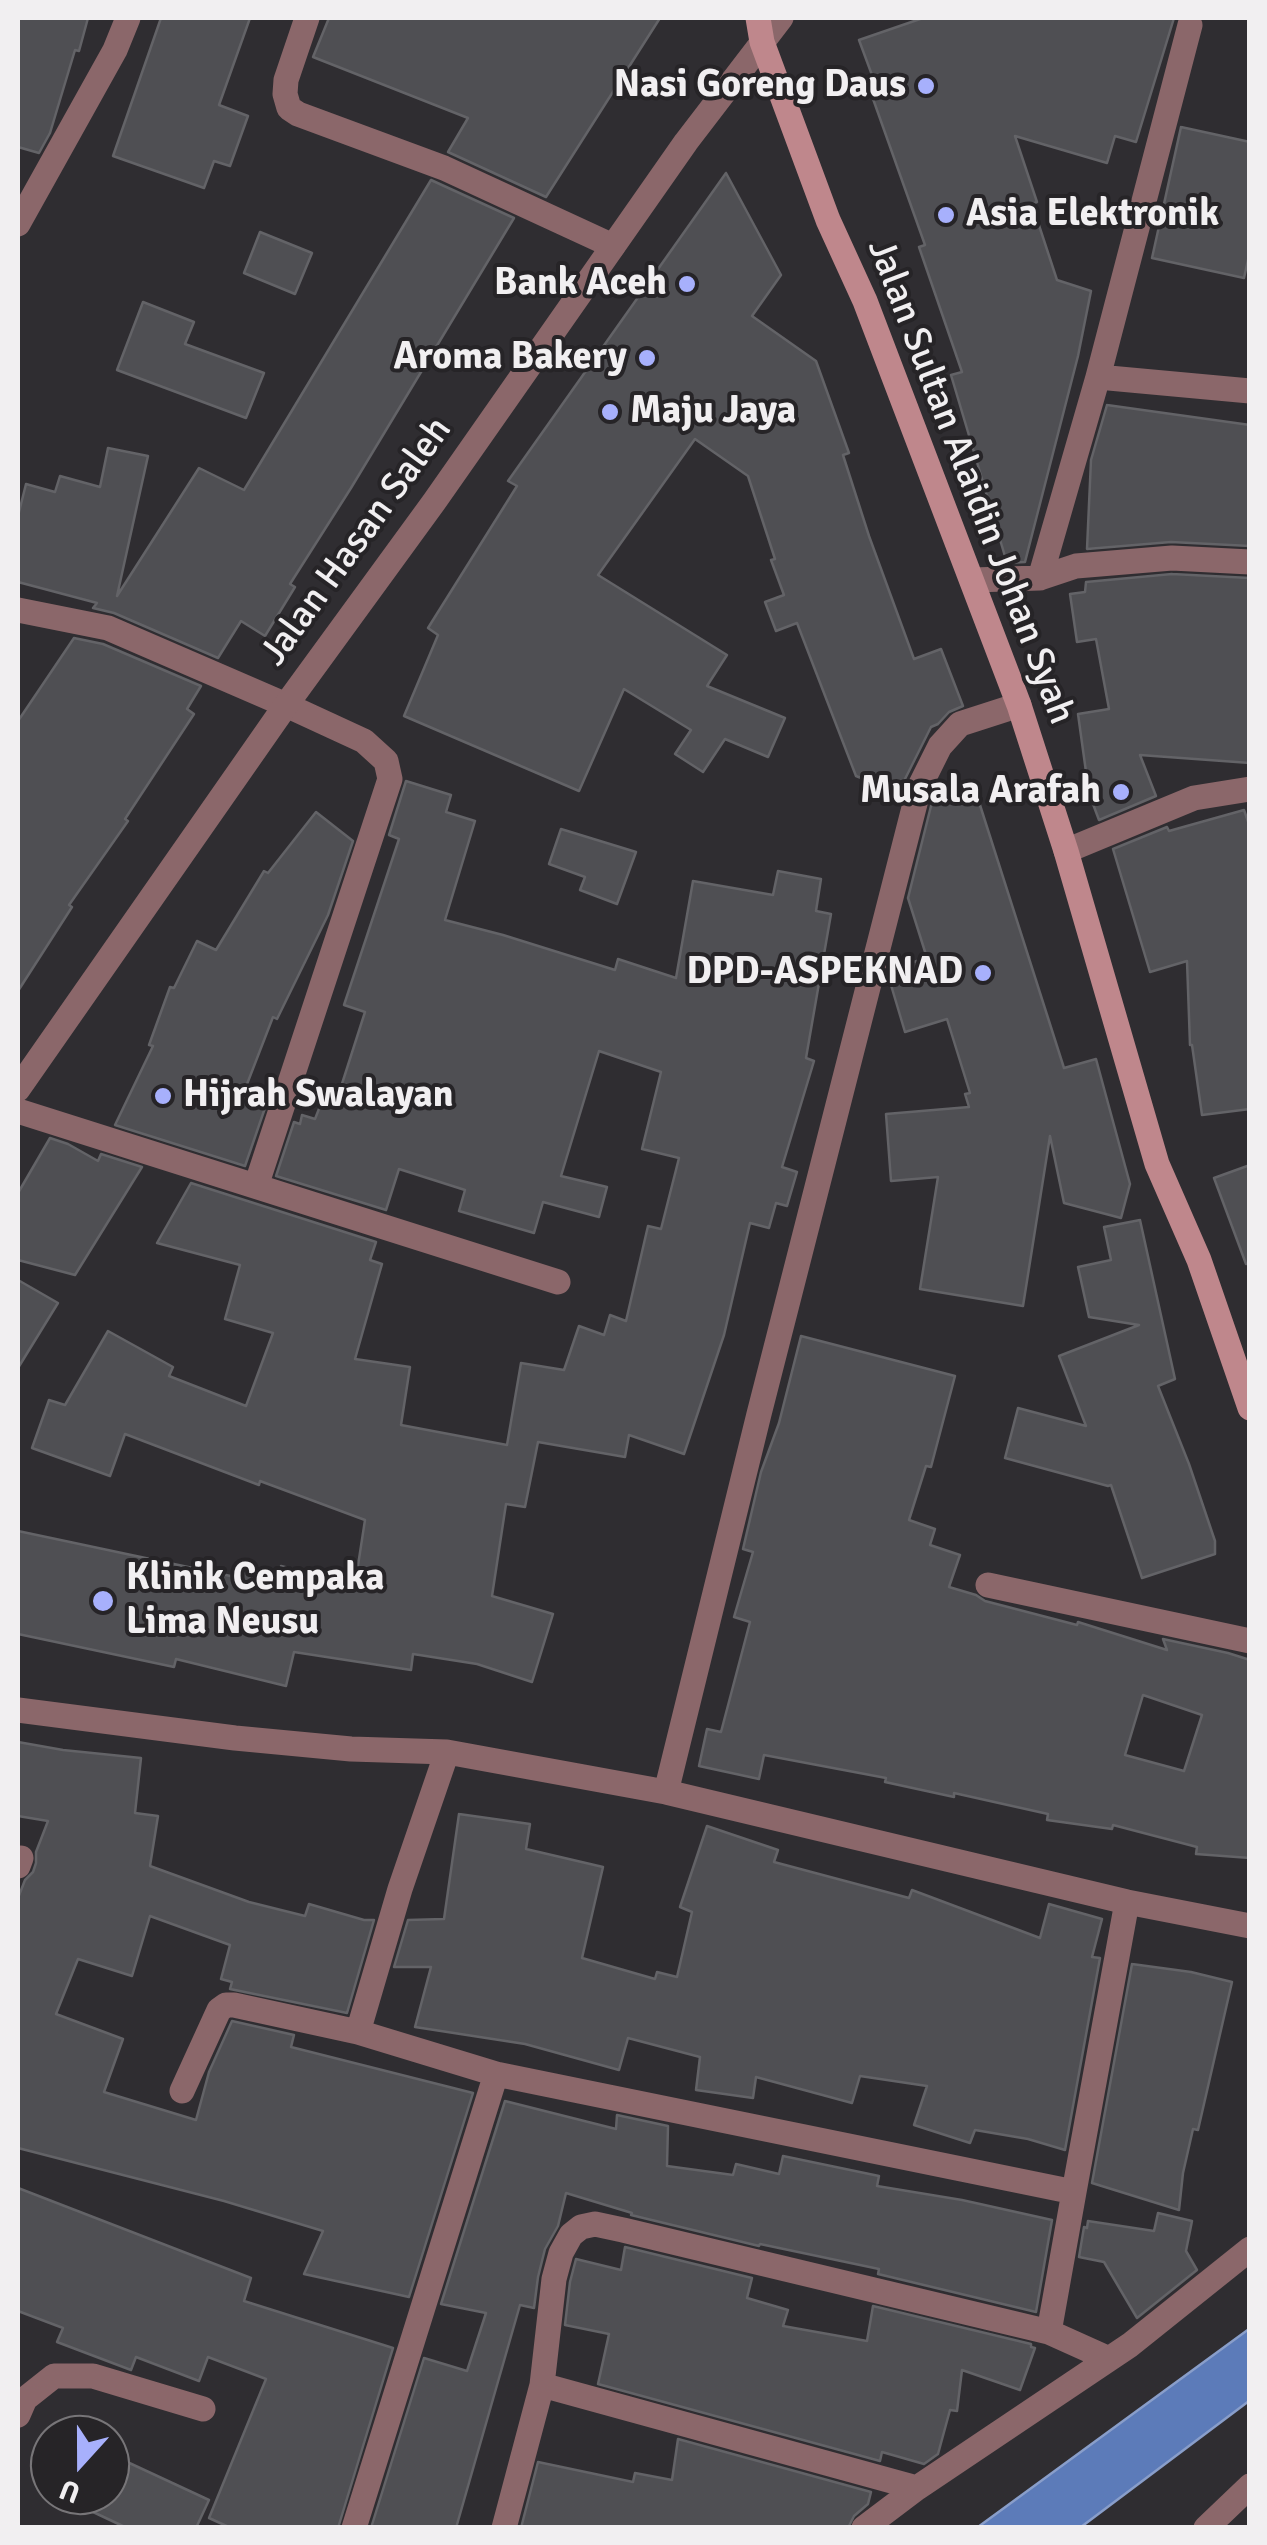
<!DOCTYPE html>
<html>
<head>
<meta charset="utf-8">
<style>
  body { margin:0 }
  #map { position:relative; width:1267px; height:2545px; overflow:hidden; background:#2f2d31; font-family:Signika,sans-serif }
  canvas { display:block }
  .frame { position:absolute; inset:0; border:20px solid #f1eff1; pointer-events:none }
  .north { position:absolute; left:30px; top:2415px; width:100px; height:100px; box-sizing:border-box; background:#262427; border:2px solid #777578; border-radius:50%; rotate:201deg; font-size:28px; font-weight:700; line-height:40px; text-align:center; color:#f1eff1 }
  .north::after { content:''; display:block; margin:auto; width:35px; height:45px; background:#a7b0fc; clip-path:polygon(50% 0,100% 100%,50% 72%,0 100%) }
</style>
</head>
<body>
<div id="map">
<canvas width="1267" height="2545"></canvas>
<div class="frame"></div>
<div class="north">U</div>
</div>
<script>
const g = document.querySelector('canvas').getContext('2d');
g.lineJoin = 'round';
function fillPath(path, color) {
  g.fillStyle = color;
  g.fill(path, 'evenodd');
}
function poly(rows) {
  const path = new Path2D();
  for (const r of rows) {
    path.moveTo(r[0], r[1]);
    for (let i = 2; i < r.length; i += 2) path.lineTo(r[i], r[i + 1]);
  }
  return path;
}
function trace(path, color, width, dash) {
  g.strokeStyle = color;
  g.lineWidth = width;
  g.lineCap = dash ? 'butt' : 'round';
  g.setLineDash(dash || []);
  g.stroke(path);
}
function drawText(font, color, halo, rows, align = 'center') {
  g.font = font + ' Signika,sans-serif';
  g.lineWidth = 8;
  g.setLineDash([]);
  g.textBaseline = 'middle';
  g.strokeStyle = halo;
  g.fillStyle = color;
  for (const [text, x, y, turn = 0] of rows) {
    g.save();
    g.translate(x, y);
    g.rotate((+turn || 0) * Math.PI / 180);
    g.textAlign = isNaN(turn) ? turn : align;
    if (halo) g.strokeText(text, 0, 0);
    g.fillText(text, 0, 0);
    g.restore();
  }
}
const water = poly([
  [1249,2329,1249,2401,1081,2527,978,2527,1249,2329]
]);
fillPath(water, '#5c7bb9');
trace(water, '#899eca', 2.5);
const building = poly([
  [18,18,88,18,79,51,75,50,50,133,39,153,18,147,18,18],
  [161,18,250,18,219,105,248,116,230,166,214,161,204,188,113,156,161,18],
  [329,18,660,18,546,197,448,152,468,118,313,57,329,18],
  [923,18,1174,18,1136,142,1115,136,1107,163,1015,136,1037,202,1032,204,1057,280,1091,291,1078,356,1025,562,1007,563,951,375,962,372,919,247,925,245,872,96,879,94,859,40,923,18],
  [1181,127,1250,142,1250,251,1244,278,1152,258,1181,127],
  [726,173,781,275,752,316,816,361,849,453,843,455,869,536,914,659,941,649,963,706,949,712,938,724,931,727,904,781,901,794,856,776,797,623,776,631,765,602,784,595,771,560,775,559,748,476,695,439,598,575,727,655,707,686,785,718,768,757,725,739,703,772,675,754,691,730,624,689,579,791,404,716,438,635,428,628,517,486,508,481,726,173],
  [431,180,514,218,351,488,290,584,295,587,265,636,241,621,218,658,114,613,93,608,97,603,18,582,18,516,26,484,55,492,60,476,100,487,108,448,148,456,117,596,199,468,244,490,431,180],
  [260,232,312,253,295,294,244,273,260,232],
  [143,302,194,322,185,344,264,373,246,418,117,370,143,302],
  [1107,405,1250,425,1250,546,1171,542,1087,549,1091,460,1107,405],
  [1172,574,1250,578,1250,763,1140,755,1156,796,1099,820,1084,780,1087,779,1078,714,1109,709,1096,639,1077,642,1070,594,1085,592,1086,582,1172,574],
  [74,638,103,644,201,686,187,709,194,714,125,819,128,821,69,905,72,907,18,991,18,721,74,638],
  [972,780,1064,1068,1096,1059,1130,1184,1121,1218,1064,1203,1050,1136,1023,1306,920,1289,938,1177,891,1181,886,1114,969,1107,965,1094,970,1093,947,1019,905,1032,888,975,890,969,927,958,908,898,934,794,972,780],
  [406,781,451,795,446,812,475,821,445,920,503,935,615,970,618,959,676,978,693,881,773,895,778,871,821,879,816,911,831,914,806,1058,814,1061,782,1167,797,1172,787,1206,776,1203,769,1228,750,1223,724,1335,684,1454,629,1435,625,1457,538,1442,525,1507,506,1504,492,1596,553,1614,532,1682,477,1664,413,1654,411,1670,294,1652,286,1686,176,1659,174,1667,18,1634,18,1531,240,1578,243,1566,279,1575,281,1566,355,1585,365,1520,260,1481,259,1485,125,1434,110,1476,32,1448,49,1400,65,1405,108,1331,173,1367,169,1376,246,1406,273,1333,225,1319,240,1265,157,1243,191,1183,376,1242,370,1260,382,1264,355,1359,410,1367,401,1425,507,1445,521,1363,564,1370,579,1326,604,1335,610,1315,626,1321,648,1226,661,1229,679,1158,642,1149,661,1072,599,1051,561,1176,607,1187,599,1217,543,1202,534,1233,459,1211,465,1190,399,1169,386,1210,276,1176,294,1122,300,1124,302,1115,315,1119,328,1086,340,1090,365,1012,344,1005,399,839,389,835,406,781],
  [1244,810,1250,827,1250,1109,1202,1115,1192,1045,1190,1045,1187,961,1150,972,1113,849,1167,827,1169,831,1244,810],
  [316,812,353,841,328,915,277,1019,273,1017,242,1097,265,1108,245,1166,115,1125,153,1046,149,1045,170,987,174,988,197,941,216,950,264,871,268,873,316,812],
  [561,829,636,852,617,904,580,890,585,877,549,864,561,829],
  [50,1138,68,1144,98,1161,101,1154,142,1167,75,1275,18,1260,18,1193,50,1138],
  [1250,1165,1250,1263,1246,1264,1214,1178,1250,1165],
  [1140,1220,1175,1379,1158,1386,1189,1464,1215,1541,1215,1554,1142,1578,1111,1485,1108,1486,1005,1458,1018,1408,1086,1426,1059,1356,1139,1325,1089,1317,1078,1267,1111,1260,1104,1227,1140,1220],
  [18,1280,58,1303,18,1368,18,1280],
  [801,1336,955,1376,931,1467,926,1466,909,1520,935,1529,930,1545,960,1555,949,1587,976,1595,985,1601,1077,1625,1078,1622,1167,1650,1163,1639,1228,1653,1250,1660,1250,1858,1196,1854,1197,1847,1113,1825,1112,1829,1047,1820,1048,1814,954,1793,954,1797,885,1782,886,1778,764,1755,759,1779,699,1766,707,1729,721,1732,750,1622,734,1617,753,1552,743,1549,761,1472,779,1423,801,1336],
  [1143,1695,1202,1715,1184,1771,1125,1755,1143,1695],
  [18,1742,63,1750,141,1758,135,1813,158,1816,150,1866,249,1902,305,1916,309,1904,364,1920,374,1920,347,2013,230,1989,232,1982,221,1979,230,1945,150,1916,132,1976,78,1959,56,2014,123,2039,104,2092,196,2120,209,2072,232,2021,294,2035,291,2047,473,2093,409,2297,304,2274,323,2231,224,2201,18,2148,18,1898,25,1880,33,1872,36,1863,36,1852,48,1821,18,1816,18,1742],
  [459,1814,530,1824,526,1849,603,1867,582,1958,655,1979,657,1972,677,1977,692,1912,680,1907,707,1826,778,1850,774,1862,909,1898,912,1890,1040,1938,1049,1904,1102,1919,1092,1957,1100,1958,1065,2150,1028,2139,975,2130,970,2143,914,2125,927,2086,860,2076,852,2103,756,2077,753,2098,696,2090,700,2057,628,2038,619,2070,525,2044,415,2027,431,1967,394,1967,408,1920,444,1919,459,1814],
  [1132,1964,1191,1972,1232,1982,1198,2130,1193,2129,1183,2173,1179,2210,1092,2183,1132,1964],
  [505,2101,616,2129,617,2115,668,2126,667,2166,733,2175,736,2164,779,2174,783,2156,879,2176,877,2186,962,2200,1052,2220,1036,2312,878,2274,879,2269,760,2244,759,2246,631,2215,632,2213,566,2193,558,2226,545,2249,538,2277,534,2308,520,2305,456,2528,371,2528,424,2358,467,2371,486,2313,441,2304,505,2101],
  [18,2188,251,2278,244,2301,393,2348,338,2528,231,2528,209,2518,266,2379,208,2357,199,2381,136,2357,131,2370,57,2342,63,2328,18,2311,18,2188],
  [1158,2213,1192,2221,1186,2251,1197,2270,1137,2318,1104,2262,1079,2257,1084,2227,1087,2228,1088,2221,1154,2231,1158,2213],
  [625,2247,752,2278,747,2298,788,2310,783,2326,867,2341,873,2306,1031,2344,1031,2347,1035,2348,1020,2390,962,2370,957,2411,950,2410,938,2454,924,2464,882,2452,880,2461,598,2384,609,2334,565,2325,570,2282,576,2259,621,2270,625,2247],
  [678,2439,871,2492,868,2504,854,2516,848,2528,521,2528,538,2462,633,2482,635,2473,672,2480,678,2439],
  [110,2454,209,2500,196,2528,127,2528,57,2495,110,2495,110,2454]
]);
fillPath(building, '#4f4f53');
trace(building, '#636367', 2.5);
trace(poly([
  [307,18,286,80,285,94,289,108,298,114,444,168,613,246],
  [18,224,115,50,128,18],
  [1098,377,1190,25],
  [1040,578,1098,377,1250,391],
  [972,580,1040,578,1076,566,1172,558,1250,562],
  [18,610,108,628,286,705,364,741,386,761,390,779,256,1186],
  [1066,851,1194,798,1250,789],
  [18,1111,558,1282],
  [988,1585,1250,1641],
  [18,1710,235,1738,351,1749,447,1752,666,1792,1127,1902,1250,1926],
  [666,1792,759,1414,919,788,940,746,960,724,1019,705],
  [18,1866,21,1858],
  [358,2032,400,1889,447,1752],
  [182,2091,219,2010,226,2005,234,2005,358,2032,496,2074,1074,2192,1127,1902],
  [1049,2332,1074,2192],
  [542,2385,917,2488],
  [18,2415,25,2399,54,2376,93,2376,203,2409],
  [354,2528,496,2074],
  [504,2528,542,2385,554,2279,561,2253,571,2235,581,2227,595,2224,623,2230,1049,2332,1109,2359],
  [864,2528,917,2488,1130,2345,1250,2249],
  [1206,2528,1250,2486]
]), '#8b676a', 25);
trace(poly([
  [18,1089,286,705,434,502,686,142,781,18]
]), '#8b676a', 25);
trace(poly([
  [758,18,762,42,828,220,865,301,1019,705,1066,851,1157,1164,1199,1260,1250,1408]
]), '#bf878c', 25);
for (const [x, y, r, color] of [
  [926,86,10,"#a7b0fc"],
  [946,215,10,"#a7b0fc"],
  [687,284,10,"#a7b0fc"],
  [647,358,10,"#a7b0fc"],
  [610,412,10,"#a7b0fc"],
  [1121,792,10,"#a7b0fc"],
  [983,973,10,"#a7b0fc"],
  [163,1096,10,"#a7b0fc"],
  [103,1601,12,"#a7b0fc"]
]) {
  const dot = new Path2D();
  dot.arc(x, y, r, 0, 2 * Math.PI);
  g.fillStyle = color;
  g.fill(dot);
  trace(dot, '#262427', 4);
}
drawText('bold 38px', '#f1eff1', '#262427', [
  ["Nasi Goreng Daus",906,86],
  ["Asia Elektronik",966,215,"left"],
  ["Bank Aceh",667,284],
  ["Aroma Bakery",627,358],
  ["Maju Jaya",630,412,"left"],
  ["Musala Arafah",1101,792],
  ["DPD-ASPEKNAD",963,973],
  ["Hijrah Swalayan",183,1096,"left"],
  ["Klinik Cempaka",126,1579,"left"],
  ["Lima Neusu",126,1623,"left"]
], 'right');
drawText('38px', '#f1eff1', '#262427', [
  ["Jalan Sultan Alaidin Johan Syah",970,482,69],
  ["Jalan Hasan Saleh",357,542,-54]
]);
</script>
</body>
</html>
